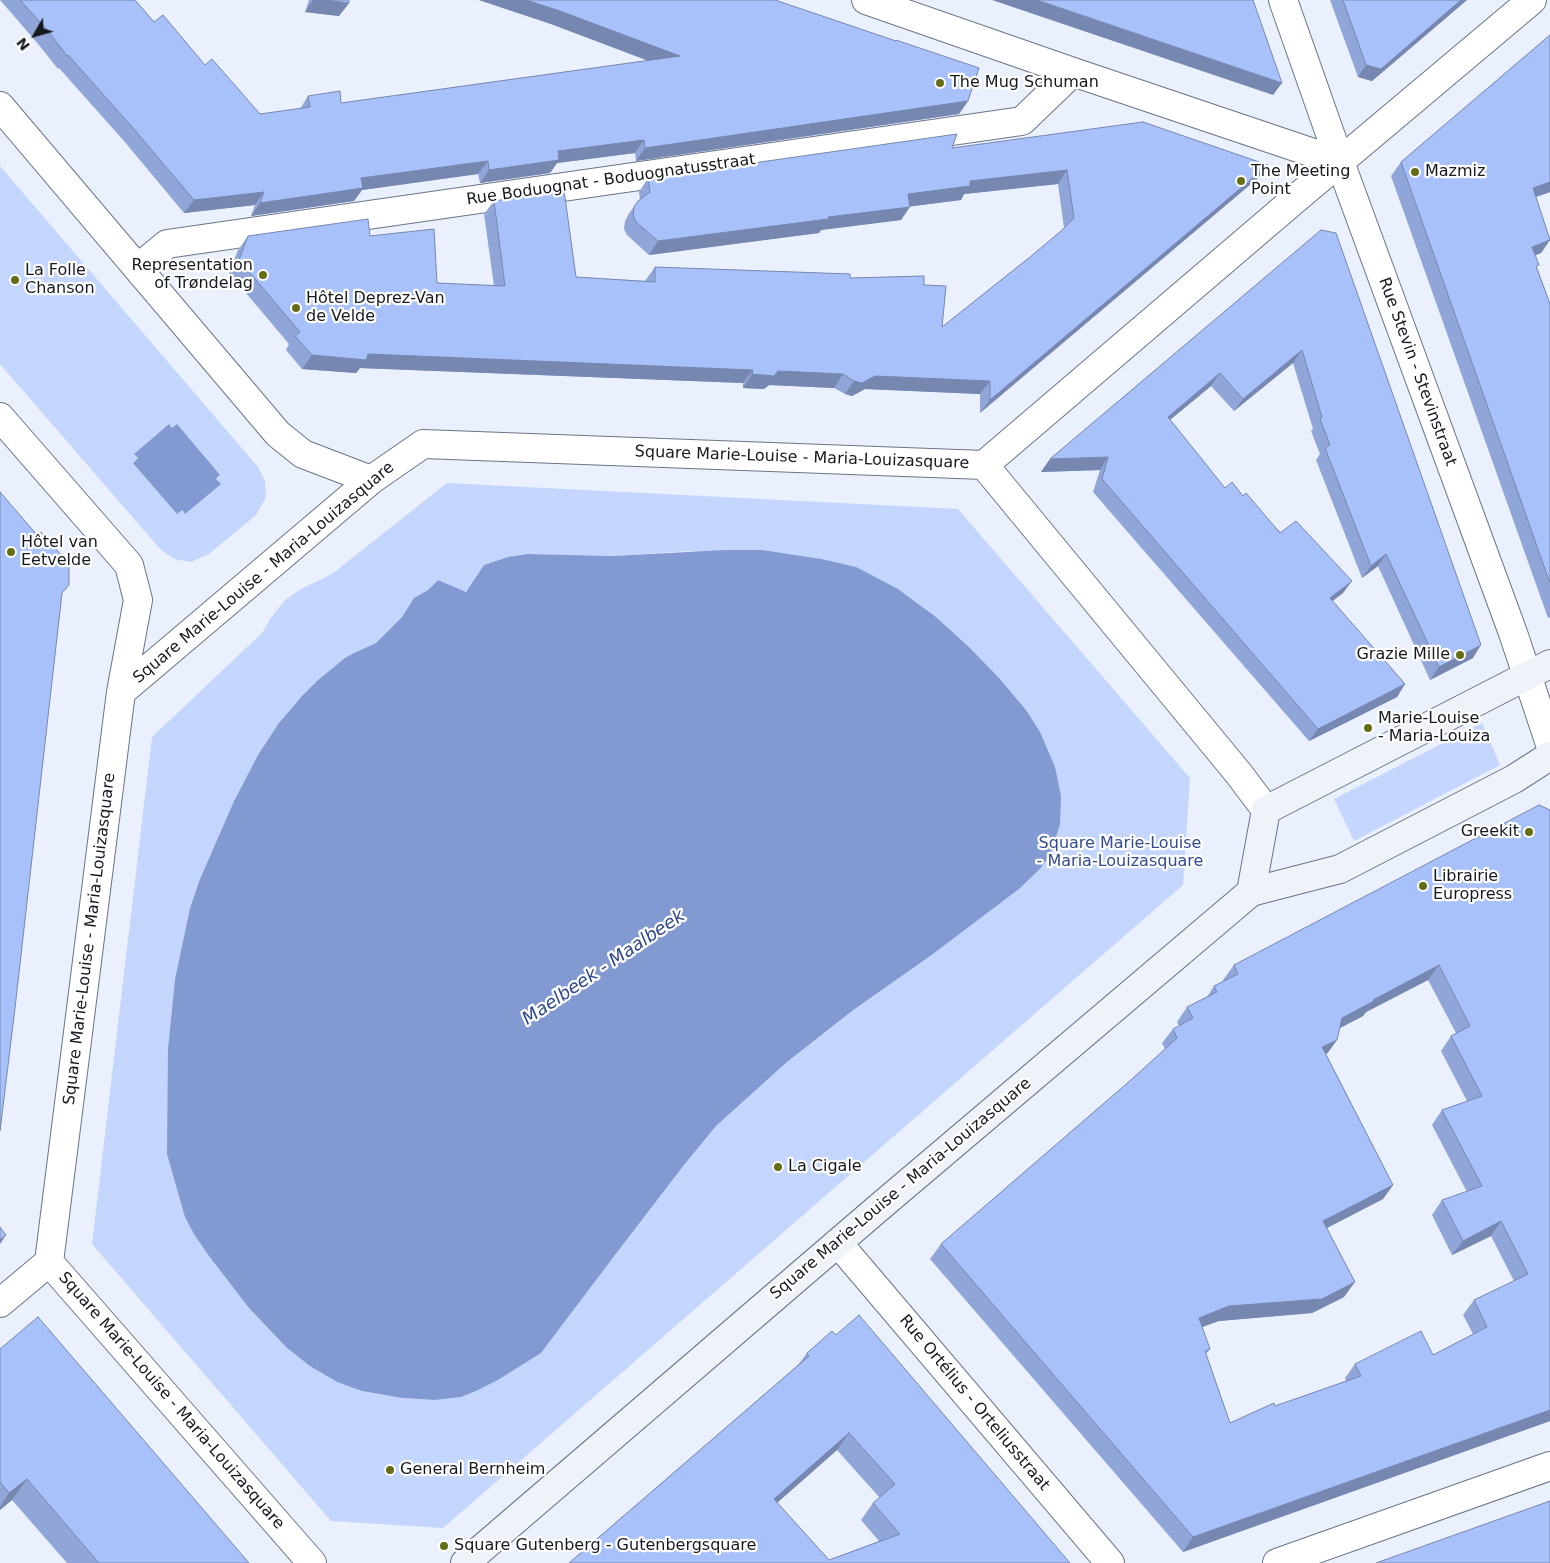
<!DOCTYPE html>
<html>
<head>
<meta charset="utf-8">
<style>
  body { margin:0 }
  #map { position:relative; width:1550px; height:1563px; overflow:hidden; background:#eaf0fd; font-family:"DejaVu Sans",sans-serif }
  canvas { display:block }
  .north { position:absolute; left:10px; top:10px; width:50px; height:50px; -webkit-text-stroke:4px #fff; paint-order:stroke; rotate:232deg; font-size:14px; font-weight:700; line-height:20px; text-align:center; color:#161920 }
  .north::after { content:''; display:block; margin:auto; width:18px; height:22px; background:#161920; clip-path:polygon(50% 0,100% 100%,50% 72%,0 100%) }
</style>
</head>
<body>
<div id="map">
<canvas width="1550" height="1563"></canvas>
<div class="north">N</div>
</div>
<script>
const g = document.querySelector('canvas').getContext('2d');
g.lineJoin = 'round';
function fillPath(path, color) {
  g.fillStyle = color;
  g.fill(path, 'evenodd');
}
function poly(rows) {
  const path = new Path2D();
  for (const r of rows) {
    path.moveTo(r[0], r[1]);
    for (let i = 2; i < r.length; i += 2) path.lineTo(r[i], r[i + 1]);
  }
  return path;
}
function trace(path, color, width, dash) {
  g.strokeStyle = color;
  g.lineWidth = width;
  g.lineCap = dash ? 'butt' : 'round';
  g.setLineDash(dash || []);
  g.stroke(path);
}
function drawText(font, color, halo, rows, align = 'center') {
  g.font = font + ' "DejaVu Sans",sans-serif';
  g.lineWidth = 4.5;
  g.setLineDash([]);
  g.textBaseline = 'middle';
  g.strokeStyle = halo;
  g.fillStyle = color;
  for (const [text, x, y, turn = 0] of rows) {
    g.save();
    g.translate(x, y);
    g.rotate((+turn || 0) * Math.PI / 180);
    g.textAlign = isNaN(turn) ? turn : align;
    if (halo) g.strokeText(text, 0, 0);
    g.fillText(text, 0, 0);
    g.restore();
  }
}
fillPath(poly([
  [0,166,258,467,265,481,266,497,256,515,209,554,191,562,175,559,161,550,0,364],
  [169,424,220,476,185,514,133,462,138,458,134,454],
  [447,483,958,509,1190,778,1183,885,443,1528,331,1521,92,1244,152,737,263,632,270,619,285,600,301,589,332,574],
  [691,551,898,589,936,617,970,648,1000,679,1026,710,1040,869,1019,889,933,954,852,1011,787,1062,716,1126,684,1165,615,1255,541,1353,498,1380,476,1391,461,1397,435,1400,402,1398,362,1391,337,1382,309,1365,287,1348,249,1308,209,1256,168,1048,175,979,190,908,200,879,234,801,258,755,345,658,354,653,376,643,402,617,414,598,428,590,438,580,466,592,484,565,508,557,527,554,612,556],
  [1482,723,1500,765,1354,841,1334,799]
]), '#c4d6fe');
fillPath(poly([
  [169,424,172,428,177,424,220,475,216,479,221,484,185,514,182,510,177,514,133,463,138,458,134,454],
  [726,550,762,550,821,559,856,567,898,589,936,617,970,648,1000,679,1026,710,1040,732,1055,767,1061,796,1060,824,1051,853,1040,869,1019,889,933,954,852,1011,787,1062,716,1126,684,1165,615,1255,541,1353,498,1380,476,1391,461,1397,435,1400,402,1398,362,1391,337,1382,310,1366,287,1348,249,1308,209,1256,194,1234,185,1217,167,1154,168,1048,175,979,190,908,200,879,234,801,258,755,279,723,303,695,317,681,345,658,354,653,376,643,402,617,414,598,428,590,438,580,466,592,484,565,508,557,527,554,612,556]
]), '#8299d1');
const street = poly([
  [866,0,1073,72,1340,162],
  [1283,0,1340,162,1513,633,1550,744],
  [0,106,278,434,303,454,371,480],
  [138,268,167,244,1022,121,1073,72],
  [0,417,129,565,138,600,121,692,49,1262,312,1563],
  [984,465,1293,201,1532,0],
  [121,692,371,480,423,444,984,465,1239,774,1266,810],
  [838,1243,1110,1563],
  [0,1303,49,1262],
  [1277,1563,1550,1466]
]);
const secondary = poly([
  [1251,892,1340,869,1514,779,1550,756],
  [465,1563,876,1210,1251,892,1266,810,1550,664]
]);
trace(street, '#6c7488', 30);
trace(secondary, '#6c7488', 30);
trace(street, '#fff', 28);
trace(secondary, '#eff2f9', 28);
fillPath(poly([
  [0,0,135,0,154,22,205,65,260,114,300,109,308,96,341,103,648,61,551,24,479,0,775,0,968,101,959,114,636,161,635,153,557,163,550,173,480,183,478,174,362,190,354,201,251,216,255,205,184,213,124,141,59,68,58,69,39,45],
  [309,0,349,0,349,3,339,16,305,12],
  [1330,0,1467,0,1372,81,1358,77],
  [1550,35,1550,192,1536,197,1550,240,1541,253,1535,255,1537,268,1550,304,1550,617,1548,618,1391,176,1401,162],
  [952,148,1258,178,980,413,980,394,865,389,852,396,845,394,834,388,769,385,764,389,743,388,743,383,360,368,356,373,302,369,286,350,289,344,229,273,238,250,248,236,370,236,437,283,494,286,484,214,494,201,576,277,645,281,655,267,850,278,924,285,942,327,1030,257,1064,228,1058,184,964,194,961,200,910,206,901,220,821,230,819,233,649,255,627,235,624,229,625,221,628,215,638,201,640,199,639,192,648,178],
  [1321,230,1473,658,1430,680,1378,566,1362,578,1316,460,1320,454,1311,431,1313,429,1293,363,1234,411,1211,386,1170,420,1225,488,1243,496,1343,593,1332,601,1405,684,1397,697,1309,741,1093,492,1100,470,1041,472,1050,459],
  [1550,810,1550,1421,1183,1552,930,1259,941,1244,1132,1079,1165,1049,1162,1043,1173,1029,1179,1026,1177,1022,1187,1007,1207,997,1214,986,1224,981,1223,980,1234,965],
  [1428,980,1456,1033,1451,1036,1441,1051,1467,1101,1442,1110,1432,1125,1467,1192,1442,1200,1432,1215,1452,1255,1491,1236,1514,1281,1474,1300,1463,1315,1473,1334,1433,1355,1355,1364,1345,1378,1346,1381,1275,1406,1230,1423,1206,1354,1210,1349,1202,1327,1219,1321,1312,1313,1344,1297,1327,1228,1383,1199,1393,1185,1326,1054,1340,1028,1363,1016,1366,1012],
  [0,1349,249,1563,67,1563,12,1500,0,1510],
  [807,1353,1070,1563,569,1563,798,1365],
  [837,1450,880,1498,873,1503,861,1520,879,1541,829,1560,777,1503]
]), '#91a6d8');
fillPath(poly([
  [313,0,325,0,349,3,339,16,305,12],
  [479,0,526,0,560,11,680,56,671,69,551,24],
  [992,0,1037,0,1282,83,1273,95],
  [1461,0,1467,0,1372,81,1358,77,1366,65],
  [968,101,959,114,636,161,645,148],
  [644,140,635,153,557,163,550,173,480,183,489,170,558,151],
  [488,161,478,174,362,190,354,201,251,216,260,203,361,178],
  [1268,165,1258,178,980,413,990,400],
  [1067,170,1058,184,964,194,961,200,899,208,908,194,970,181],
  [1550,182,1550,192,1523,201,1533,188],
  [264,192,255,205,184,213,194,200],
  [910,207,901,220,821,230,819,233,649,255,658,241,828,217],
  [1550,240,1541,253,1523,260,1532,247],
  [1302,350,1293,363,1234,411,1243,399],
  [368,354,753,370,743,383,360,368,356,373,302,369,312,355],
  [778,371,843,374,834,388,769,385,764,389,743,388,752,374],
  [1220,373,1211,386,1159,429,1168,417],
  [875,376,990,381,980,394,865,389,852,396,845,394,854,381],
  [1108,457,1100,470,1041,472,1050,459],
  [1386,554,1378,566,1362,578,1371,566],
  [1352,581,1343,593,1321,610,1330,598],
  [1481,645,1473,658,1430,680,1439,667],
  [1405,684,1397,697,1309,741,1318,729],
  [1439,965,1428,980,1366,1012,1363,1016,1332,1032,1342,1018,1373,1000],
  [1337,1040,1327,1054,1322,1047],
  [1393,1185,1383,1199,1313,1235,1323,1221],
  [1501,1221,1491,1236,1452,1255,1463,1241],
  [6,1235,0,1244,0,1240],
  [1355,1282,1344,1297,1312,1313,1219,1321,1188,1332,1199,1318,1229,1306],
  [1550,1410,1550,1421,1183,1552,1193,1537],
  [849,1433,837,1450,762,1516,774,1499],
  [27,1479,12,1500,0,1510,0,1507,9,1493]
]), '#7687b0');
const building = poly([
  [20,0,135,0,154,22,163,15,205,65,212,59,260,114,310,107,308,96,340,91,341,103,680,56,560,11,526,0,775,0,896,41,896,40,979,68,968,101,645,148,644,140,558,151,559,160,489,170,488,161,361,178,363,188,260,203,264,192,194,200,133,128,68,55,67,56,49,32,20,0],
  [325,0,349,0,349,3,325,0],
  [1037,0,1253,0,1282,83,1037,0],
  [1343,0,1461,0,1381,69,1366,65,1343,0],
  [1550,35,1550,182,1533,188,1550,240,1532,247,1539,265,1536,266,1550,304,1550,583,1401,162,1550,35],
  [1143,122,1268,165,990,400,990,381,875,376,862,383,854,381,843,374,778,371,774,376,752,374,753,370,368,354,366,360,312,355,295,336,300,332,239,260,248,236,368,219,370,236,434,229,437,283,505,286,494,201,564,190,576,277,655,282,655,267,850,274,850,278,924,276,924,285,946,286,942,327,1030,257,1060,232,1074,218,1067,170,970,181,970,186,908,194,910,207,828,217,828,219,658,241,636,222,633,215,634,207,638,201,650,192,648,178,957,134,952,148,1143,122],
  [1321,230,1336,233,1481,645,1439,667,1386,554,1371,566,1325,448,1330,445,1320,419,1322,417,1302,350,1243,399,1220,373,1168,417,1225,488,1232,482,1243,496,1246,493,1280,533,1296,521,1352,581,1330,598,1405,684,1318,729,1102,479,1108,457,1050,459,1321,230],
  [0,492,37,535,41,532,69,564,69,585,62,593,15,1008,0,1131,0,492],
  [1539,805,1550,810,1550,1410,1193,1537,941,1244,1132,1079,1177,1038,1173,1029,1193,1018,1187,1007,1217,992,1214,986,1238,974,1234,965,1539,805],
  [1439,965,1470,1026,1451,1036,1482,1096,1442,1110,1482,1186,1442,1200,1463,1241,1501,1221,1528,1274,1474,1300,1487,1327,1433,1355,1421,1331,1355,1364,1361,1376,1275,1406,1274,1403,1230,1423,1205,1351,1210,1349,1199,1318,1229,1306,1322,1299,1355,1282,1323,1221,1393,1185,1322,1047,1337,1040,1342,1018,1374,1001,1373,1000,1439,965],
  [0,1227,6,1235,0,1240,0,1227],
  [859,1315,1070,1563,569,1563,809,1356,807,1353,832,1331,836,1335,859,1315],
  [849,1433,895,1484,873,1503,900,1534,829,1560,774,1499,849,1433],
  [38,1317,249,1563,99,1563,27,1479,9,1493,0,1482,0,1349,38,1317],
  [1550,1501,1550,1563,1376,1563,1550,1501]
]);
fillPath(building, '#a9c1fb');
trace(building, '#7687b0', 1);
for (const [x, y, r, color] of [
  [940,83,5,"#626d16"],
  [1415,172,5,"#626d16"],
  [1241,181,5,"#626d16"],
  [263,275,5,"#626d16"],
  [15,280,5,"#626d16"],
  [296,308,5,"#626d16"],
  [11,552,5,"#626d16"],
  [1460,655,5,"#626d16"],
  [1368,728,5,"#626d16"],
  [1529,832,5,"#626d16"],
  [1423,886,5,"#626d16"],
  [778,1167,5,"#626d16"],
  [390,1470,5,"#626d16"],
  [444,1546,5,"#626d16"]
]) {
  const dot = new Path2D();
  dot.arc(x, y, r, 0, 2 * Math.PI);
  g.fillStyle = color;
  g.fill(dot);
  trace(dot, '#fff', 2);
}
drawText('16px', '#161920', '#fff', [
  ["The Mug Schuman",950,83],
  ["The Meeting",1251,172],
  ["Point",1251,190],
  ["Mazmiz",1425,172],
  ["Representation",253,266,"right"],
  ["of Trøndelag",253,284,"right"],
  ["La Folle",25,271],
  ["Chanson",25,289],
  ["Hôtel Deprez-Van",306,299],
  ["de Velde",306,317],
  ["Hôtel van",21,543],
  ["Eetvelde",21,561],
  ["Grazie Mille",1450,655,"right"],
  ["Marie-Louise",1378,719],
  ["- Maria-Louiza",1378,737],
  ["Greekit",1519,832,"right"],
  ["Librairie",1433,877],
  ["Europress",1433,895],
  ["La Cigale",788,1167],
  ["General Bernheim",400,1470],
  ["Square Gutenberg - Gutenbergsquare",454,1546]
], 'left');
drawText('16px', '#161920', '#fff', [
  ["Rue Boduognat - Boduognatusstraat",611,180,-8],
  ["Rue Stevin - Stevinstraat",1417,372,70],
  ["Square Marie-Louise - Maria-Louizasquare",802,458,2],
  ["Square Marie-Louise - Maria-Louizasquare",264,573,-40],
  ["Square Marie-Louise - Maria-Louizasquare",90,939,-83],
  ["Square Marie-Louise - Maria-Louizasquare",901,1189,-40],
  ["Square Marie-Louise - Maria-Louizasquare",171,1401,49],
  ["Rue Ortélius - Orteliusstraat",974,1403,50]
]);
drawText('16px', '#334b90', '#fff', [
  ["Square Marie-Louise",1120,844],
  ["- Maria-Louizasquare",1120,862]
]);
drawText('italic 18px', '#2f478b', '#fff', [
  ["Maelbeek - Maalbeek",604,968,-34]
]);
</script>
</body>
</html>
